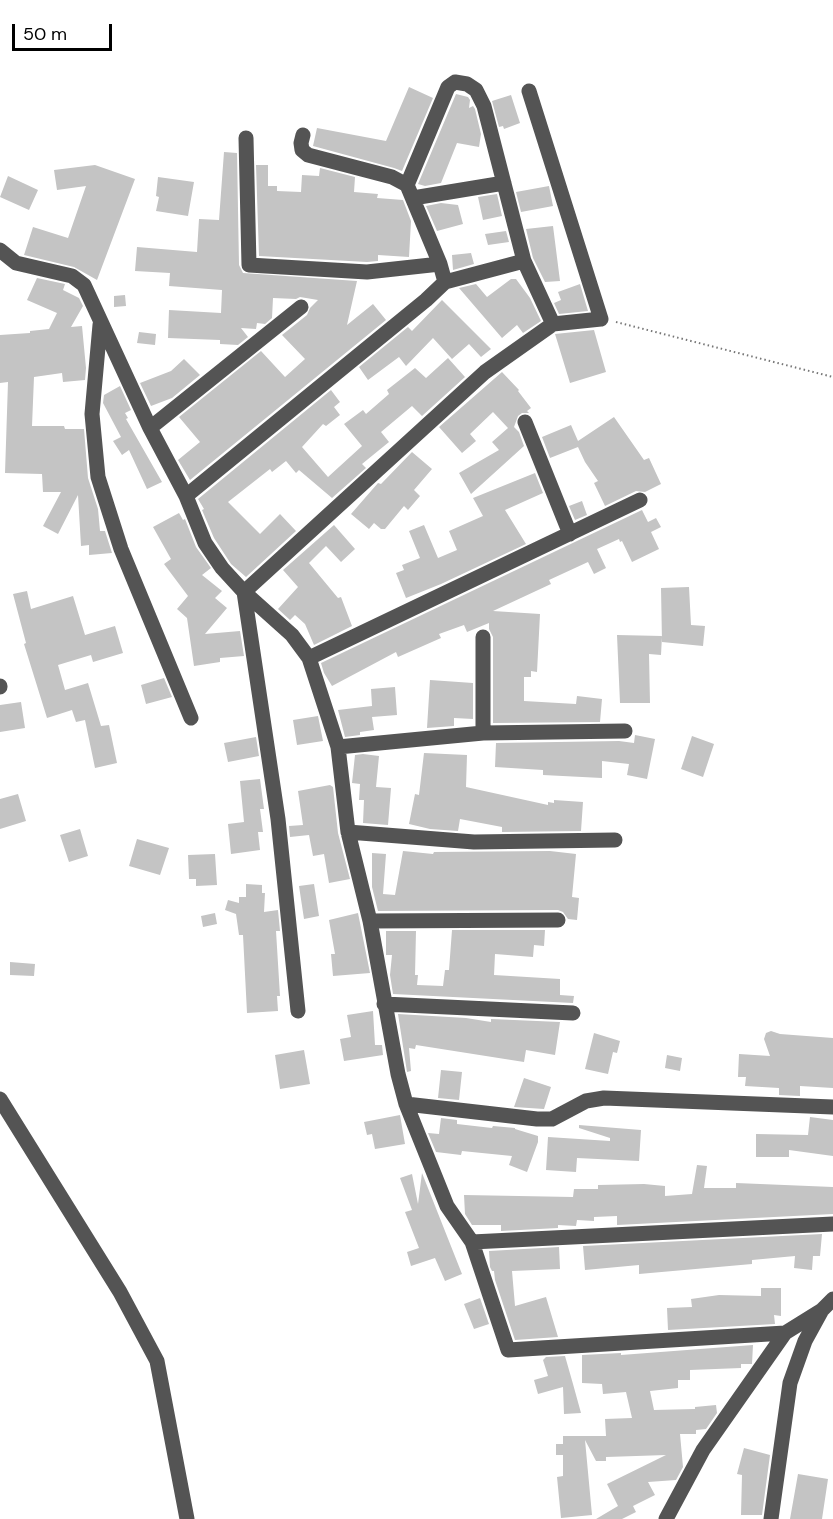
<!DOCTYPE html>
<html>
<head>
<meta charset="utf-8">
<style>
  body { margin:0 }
  #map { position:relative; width:833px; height:1519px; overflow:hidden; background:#fff; font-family:"DM Sans",sans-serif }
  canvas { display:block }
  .scale { position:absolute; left:12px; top:24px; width:100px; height:27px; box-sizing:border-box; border:3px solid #000; border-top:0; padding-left:8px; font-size:18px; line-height:21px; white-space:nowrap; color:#000; -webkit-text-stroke:4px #fff; paint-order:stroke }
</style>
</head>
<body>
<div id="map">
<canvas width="833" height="1519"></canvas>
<div class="scale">50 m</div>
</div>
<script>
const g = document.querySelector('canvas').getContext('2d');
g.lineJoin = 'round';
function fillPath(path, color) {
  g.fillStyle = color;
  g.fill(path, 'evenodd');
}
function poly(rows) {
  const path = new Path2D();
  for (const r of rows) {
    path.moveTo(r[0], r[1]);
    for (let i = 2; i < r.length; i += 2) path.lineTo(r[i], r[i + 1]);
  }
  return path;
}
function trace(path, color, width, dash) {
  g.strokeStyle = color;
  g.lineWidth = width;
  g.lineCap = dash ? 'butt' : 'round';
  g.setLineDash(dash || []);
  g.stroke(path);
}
fillPath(poly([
  [409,87,433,98,402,171,394,168,313,146,317,128,386,141],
  [456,94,468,97,470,100,469,108,473,106,475,109,481,134,479,147,457,143,441,183,425,186,418,184],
  [511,95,520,123,504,129,503,126,499,127,492,101],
  [224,152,237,153,239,265,243,273,357,281,347,325,373,304,386,320,190,480,178,460,200,442,179,417,261,351,285,377,305,359,282,335,307,315,310,308,318,300,300,297,296,299,273,298,272,318,265,324,257,323,256,329,241,328,248,337,238,345,220,344,220,340,168,338,169,310,221,313,222,290,169,286,170,273,135,271,137,247,197,252,199,219,219,220],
  [95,165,135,179,97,280,74,267,24,255,33,227,68,238,86,186,57,190,54,170],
  [256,165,268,165,268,186,277,186,277,191,301,192,302,175,319,176,320,168,355,177,354,192,378,194,377,198,403,200,411,221,409,257,378,255,378,261,367,262,259,256],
  [8,176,38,190,29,210,0,197],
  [158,177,194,182,188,216,156,211,159,197,156,196],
  [549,186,553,206,521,212,516,192],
  [497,194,502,216,483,220,478,197],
  [441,203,458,205,463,224,437,231,426,206],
  [553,226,560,281,545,282,533,258,526,229],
  [506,231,509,242,488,245,485,234],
  [471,253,474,264,453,270,452,255],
  [37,278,65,284,63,290,79,298,83,306,71,327,82,326,86,368,85,380,63,382,62,373,34,377,32,426,64,426,65,429,84,429,88,478,98,509,100,531,105,531,112,553,89,555,89,545,81,546,78,495,58,534,43,526,61,492,43,492,42,474,5,473,8,382,0,383,0,335,30,333,30,331,49,329,57,313,27,300],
  [511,279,516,279,530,298,541,321,523,333,517,325,502,338,459,288,476,284,487,297],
  [580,284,588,311,559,314,554,303,561,300,558,292],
  [125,295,126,306,114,307,114,296],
  [442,300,491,349,481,357,469,344,452,359,433,338,406,366,399,357,368,380,359,367,408,327,412,331],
  [594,330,606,372,570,383,555,334],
  [139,332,156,334,155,345,137,343],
  [448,358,465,377,422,416,412,406,381,432,389,442,362,464,366,468,332,498,299,470,296,473,286,461,272,472,270,469,228,502,260,534,280,514,296,531,246,577,231,564,214,538,202,510,204,509,198,499,331,390,340,402,334,407,340,415,326,426,323,424,302,447,328,477,362,446,344,424,363,410,366,414,389,394,387,390,415,368,426,378],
  [184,359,200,375,172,398,151,406,140,383,171,371],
  [502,372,519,390,518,391,531,408,527,411,529,413,522,413,518,416,514,427,519,432,524,446,471,494,459,473,499,450,492,442,508,428,493,412,470,434,476,441,462,453,439,427],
  [120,386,131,410,125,413,128,418,126,419,162,482,147,489,129,450,122,455,113,441,121,437,103,403,104,395],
  [614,417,644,460,649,458,661,484,645,492,636,491,605,506,594,483,598,481,585,462,578,447,550,458,542,437,571,425,578,441],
  [412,452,432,469,414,490,420,496,408,510,404,506,385,529,381,529,374,523,369,529,351,514,378,483,381,484],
  [535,473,543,493,505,510,526,544,441,584,406,598,396,573,404,570,402,565,420,558,409,531,424,525,438,558,457,550,449,531,483,516,473,498],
  [582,501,587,515,575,520,569,506],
  [642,510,648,522,656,518,661,527,651,532,659,549,632,562,622,541,620,542,619,539,597,549,606,568,594,574,588,562,549,580,551,584,493,611,540,614,537,672,531,671,531,677,524,677,524,701,576,704,577,696,602,699,600,722,493,723,493,637,489,629,489,623,467,632,464,625,439,634,441,638,398,657,396,652,332,686,324,673,321,663],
  [179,513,183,520,185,519,196,547,211,568,202,575,222,591,215,598,227,608,205,634,240,631,244,656,220,658,220,662,194,666,187,618,177,609,188,596,164,564,171,559,153,527],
  [334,525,355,549,341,562,326,546,309,563,338,598,341,597,352,626,314,645,305,624,295,615,290,620,278,609,298,587,283,570],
  [689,587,691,625,705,626,703,646,662,642,661,588],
  [27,591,31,609,73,596,85,635,115,626,123,653,93,662,91,655,58,665,65,690,88,683,101,726,109,725,117,763,95,768,85,720,76,722,72,710,47,718,24,644,26,643,13,594],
  [617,635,662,636,661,655,649,654,650,703,620,703],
  [164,678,172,697,146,704,141,685],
  [430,680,473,683,473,719,454,718,454,726,427,728],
  [395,687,397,715,372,717,374,730,360,732,360,735,345,737,338,710,372,706,371,689],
  [21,702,25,728,0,732,0,705],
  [318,716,323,741,297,745,293,720],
  [635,735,655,739,647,779,627,775,629,764,602,761,602,778,543,775,543,770,495,767,496,743,619,741,634,743],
  [692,736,714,744,703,777,681,769],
  [256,737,259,756,228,762,224,743],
  [424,753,467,755,466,787,548,805,548,802,554,803,554,800,583,802,581,831,502,832,502,827,460,819,458,831,430,829,409,824,415,794,419,795],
  [363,754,379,756,376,787,391,788,388,825,363,823,364,800,359,800,360,784,352,783,355,755],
  [260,779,264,809,260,809,263,832,258,832,260,850,231,854,228,824,244,822,240,781],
  [330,785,333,787,338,833,350,879,329,883,324,854,313,856,309,835,290,837,289,826,303,825,298,791],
  [18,794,26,821,0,829,0,799],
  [80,829,88,856,69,862,60,835],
  [137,839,169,848,160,875,129,866],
  [403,851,433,854,434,852,550,851,576,854,572,897,579,898,577,920,568,919,563,912,558,910,378,911,372,887,372,853,386,854,383,894,395,895],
  [215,854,217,885,196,886,196,879,189,879,188,855],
  [246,884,262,885,262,893,265,893,264,912,278,910,280,931,276,931,280,996,277,996,278,1011,247,1013,243,935,239,935,236,914,225,910,228,900,239,903,239,897,246,897],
  [314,884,319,916,304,919,299,886],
  [215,913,217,924,203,927,201,916],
  [358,913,370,973,333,976,331,954,335,954,329,920],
  [452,930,545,930,544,946,534,945,533,957,495,954,494,975,560,979,560,995,574,996,573,1003,393,994,390,975,392,955,386,955,386,931,416,931,415,975,418,975,417,985,443,986,445,970,449,970],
  [10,962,35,964,34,976,10,975],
  [373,1011,375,1045,382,1045,383,1055,344,1061,340,1039,351,1037,347,1015],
  [398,1014,466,1018,491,1022,491,1019,560,1022,555,1055,526,1050,524,1062,416,1045,415,1049,409,1048,411,1071,407,1072],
  [771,1031,780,1034,833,1038,833,1088,800,1086,800,1096,779,1095,779,1088,745,1086,746,1077,738,1077,739,1054,770,1056,764,1039,766,1033],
  [594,1033,620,1041,617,1053,613,1052,608,1074,585,1069],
  [304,1050,310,1084,280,1089,275,1055],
  [667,1055,682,1058,680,1071,665,1068],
  [441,1070,462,1072,459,1100,438,1098],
  [524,1078,551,1087,544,1109,514,1107],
  [400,1115,405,1144,375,1149,372,1134,367,1135,364,1122],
  [810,1117,833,1120,833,1156,789,1150,789,1157,756,1157,756,1134,808,1135],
  [441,1118,457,1120,457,1124,492,1128,493,1126,515,1128,515,1129,538,1136,538,1142,527,1172,509,1165,512,1156,462,1151,461,1155,436,1152,428,1133,439,1134],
  [579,1125,641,1130,639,1161,577,1158,576,1172,546,1170,548,1137,610,1141,610,1138,579,1128],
  [697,1165,707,1166,704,1188,736,1188,736,1183,833,1187,833,1214,617,1225,617,1216,594,1217,594,1221,577,1220,576,1226,558,1225,558,1228,501,1231,501,1225,472,1225,465,1214,464,1195,573,1197,574,1189,598,1189,598,1185,644,1184,665,1186,665,1196,692,1194],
  [422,1173,462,1274,445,1281,435,1258,411,1266,407,1252,419,1248,405,1212,412,1210,400,1178,412,1174,418,1204],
  [822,1234,820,1256,813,1256,812,1270,794,1268,795,1256,752,1260,752,1264,639,1274,639,1265,585,1270,583,1246],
  [559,1247,560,1269,512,1271,515,1306,546,1297,558,1337,515,1340,495,1280,494,1271,492,1271,490,1267,489,1251],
  [761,1288,781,1288,781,1316,774,1315,775,1324,668,1330,667,1308,692,1307,691,1299,719,1295,761,1296],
  [480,1298,489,1324,474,1329,464,1304],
  [753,1345,752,1364,741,1364,741,1368,690,1370,690,1380,678,1380,678,1388,650,1391,654,1410,695,1409,695,1407,716,1405,717,1413,706,1429,696,1430,696,1434,680,1434,683,1467,676,1480,648,1482,655,1495,633,1506,636,1512,622,1519,596,1519,618,1506,607,1484,666,1455,606,1457,606,1461,596,1461,585,1440,592,1515,561,1518,557,1477,563,1476,563,1455,556,1455,556,1444,563,1444,563,1436,606,1436,605,1419,632,1418,626,1392,603,1394,602,1384,582,1383,582,1355,621,1353,621,1355],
  [565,1356,573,1384,581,1413,564,1414,563,1387,538,1394,534,1380,548,1376,543,1360,546,1357],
  [744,1448,770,1455,762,1515,741,1515,742,1475,737,1474],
  [798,1474,828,1479,822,1519,790,1519]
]), '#c4c4c4');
trace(poly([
  [616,322,833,377]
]), '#767676', 2, [1.5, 3]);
trace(poly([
  [529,91,601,319,553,324],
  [246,138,249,265,367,272,440,264],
  [407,185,448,87,455,82,467,84,476,90,484,106,524,261],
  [413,198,504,183],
  [0,250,16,263,72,276,84,285,150,428,186,496,205,543,222,568,244,592,292,635,309,658,338,747,348,832,370,921,398,1074,406,1104,447,1206,472,1242,508,1350,785,1333,822,1310],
  [100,325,92,414,98,477,121,549,191,718],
  [525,422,570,534],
  [150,428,301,307],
  [186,496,426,300,445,282,440,264,407,185,392,177,308,155,302,150,301,143,303,135],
  [483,637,483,733],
  [309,658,640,500],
  [0,686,0,687],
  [338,747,483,733,625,731],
  [348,832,474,842,615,840],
  [370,921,558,920],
  [384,1004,573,1013],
  [298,1011,278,819,244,592,485,372,553,324,524,261,445,282],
  [0,1099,120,1292,157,1361,187,1519],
  [406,1104,537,1119,552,1119,586,1101,604,1098,833,1107],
  [472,1242,833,1224],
  [666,1519,703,1450,785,1333],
  [771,1519,790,1383,805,1341,822,1310,833,1299]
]), '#545454', 15);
</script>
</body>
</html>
